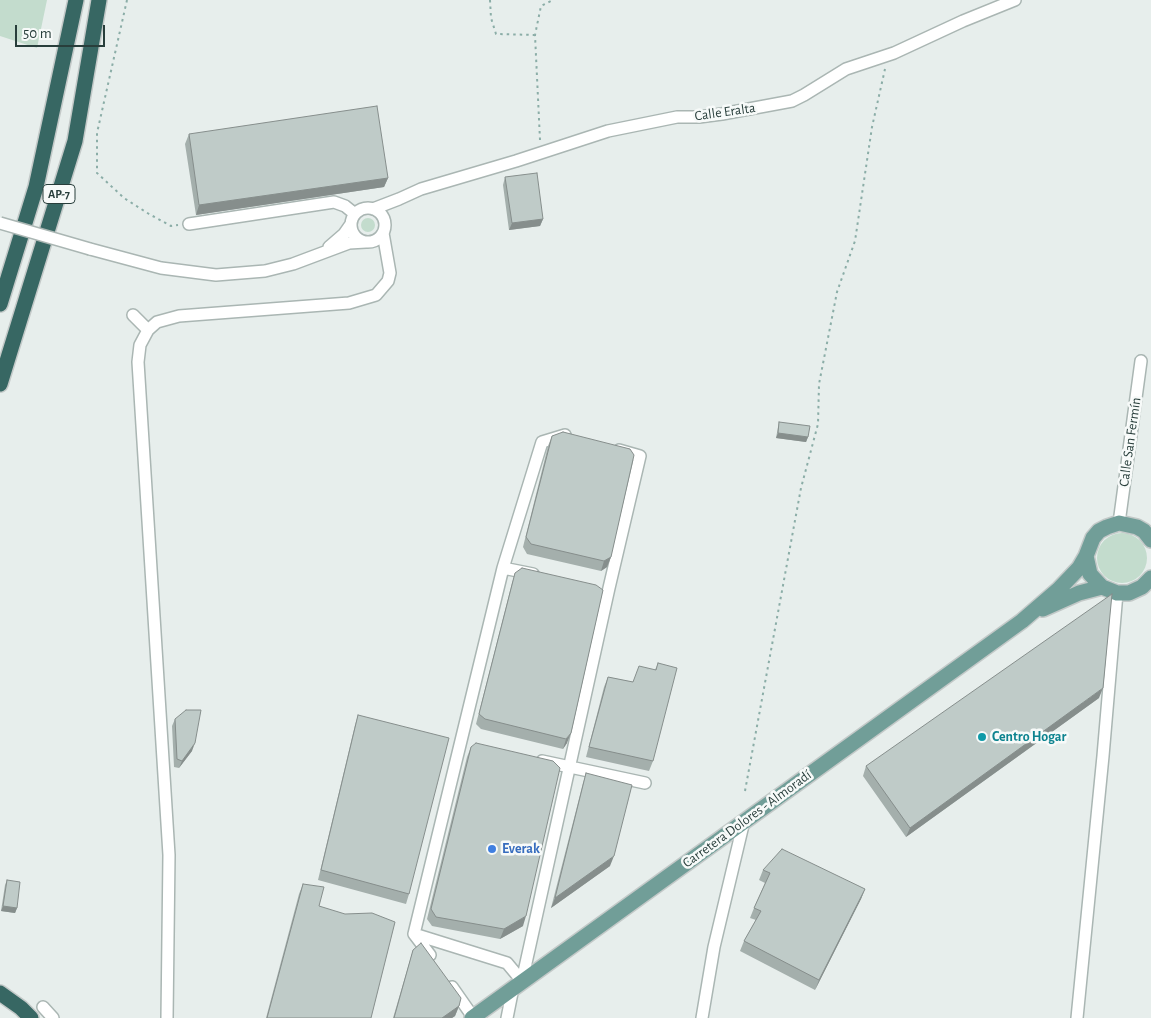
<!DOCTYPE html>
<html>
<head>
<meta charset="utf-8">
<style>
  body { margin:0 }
  #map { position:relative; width:1151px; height:1018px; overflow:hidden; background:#e7eeec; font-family:"Alegreya Sans",sans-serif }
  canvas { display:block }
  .scale { position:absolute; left:15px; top:25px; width:90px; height:22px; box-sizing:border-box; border:2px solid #283e3b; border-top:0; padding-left:6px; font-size:15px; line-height:18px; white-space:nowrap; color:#283e3b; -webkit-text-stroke:4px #f7faf9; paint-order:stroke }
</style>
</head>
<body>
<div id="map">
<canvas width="1151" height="1018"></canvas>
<div class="scale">50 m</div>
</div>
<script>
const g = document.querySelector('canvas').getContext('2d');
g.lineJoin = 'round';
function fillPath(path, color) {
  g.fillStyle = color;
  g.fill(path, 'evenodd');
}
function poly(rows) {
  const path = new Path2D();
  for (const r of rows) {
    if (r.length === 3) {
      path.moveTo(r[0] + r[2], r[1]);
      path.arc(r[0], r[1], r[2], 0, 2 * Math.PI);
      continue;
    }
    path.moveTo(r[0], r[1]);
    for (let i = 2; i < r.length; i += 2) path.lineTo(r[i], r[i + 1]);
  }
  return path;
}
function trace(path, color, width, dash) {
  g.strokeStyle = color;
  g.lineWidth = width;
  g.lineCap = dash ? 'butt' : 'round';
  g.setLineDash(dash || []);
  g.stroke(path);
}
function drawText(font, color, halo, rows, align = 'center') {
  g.font = font + ' "Alegreya Sans",sans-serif';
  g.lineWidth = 5;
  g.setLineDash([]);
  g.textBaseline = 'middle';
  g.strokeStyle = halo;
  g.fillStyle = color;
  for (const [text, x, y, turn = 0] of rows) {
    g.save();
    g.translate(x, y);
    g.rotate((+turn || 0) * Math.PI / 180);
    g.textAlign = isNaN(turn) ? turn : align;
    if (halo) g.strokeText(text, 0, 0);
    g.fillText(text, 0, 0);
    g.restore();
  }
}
fillPath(poly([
  [0,0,47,0,37,48,0,36],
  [368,225,7],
  [1122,558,25]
]), '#c3dccd');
const minor = poly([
  [368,225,17],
  [373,209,399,199,421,189,516,161,608,131,677,117,699,117,722,114,792,101,804,95,846,69,894,53,963,21,1015,0],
  [189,224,334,202,345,206,355,214],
  [329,247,344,234,351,224],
  [90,249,161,268,216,275,265,271,293,264,349,243,366,242],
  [133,315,148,330],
  [1119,523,1141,361],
  [503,568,533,574],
  [542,761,645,783],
  [414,934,507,963,522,981],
  [430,955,414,934,503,568,542,442,565,435],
  [522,981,609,588,640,456,619,450],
  [452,987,473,1017],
  [43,1007,53,1018],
  [167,1018,169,855,138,362,140,345,148,330,157,322,179,316,349,303,376,295,388,281,390,273,383,233],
  [507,1018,513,988],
  [702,1018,714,947,744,821],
  [1077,1018,1103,756,1117,593]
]);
const major = poly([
  [1151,540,1144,531,1137,527,1119,523,1107,527,1099,531,1093,538,1086,556,1090,574,1102,587,1117,593,1129,593,1142,587,1151,578],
  [1043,609,1079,593,1102,587],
  [472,1018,1022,621,1059,589,1079,568,1086,556]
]);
const highway = poly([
  [0,304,36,187,76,0],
  [0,384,75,141,99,0],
  [0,993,21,1008,31,1018]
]);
trace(minor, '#aab6b3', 14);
trace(major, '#c3c9c8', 18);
trace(highway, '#c3c9c8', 18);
trace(poly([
  [127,0,97,133,97,173,124,198,149,214,171,226,178,225],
  [490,0,491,18,496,34,534,35],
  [540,140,535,35,541,6,553,0],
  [745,791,801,488,818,424,819,384,837,292,855,241,872,127,885,69]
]), '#8bada7', 2, [2.5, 4]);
trace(minor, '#fff', 11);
trace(major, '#719e98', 15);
trace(highway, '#376763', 15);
const minorBridge = poly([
  [0,223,90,249]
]);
trace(minorBridge, '#aab6b3', 14, []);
trace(minorBridge, '#fff', 11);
fillPath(poly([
  [189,134,388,178,384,187,196,215,185,144],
  [505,177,543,219,540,226,509,230,503,185],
  [779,422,808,437,806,442,776,438,778,427],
  [552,436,611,557,607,567,601,571,527,554,523,547,548,446],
  [515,573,567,743,563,749,481,729,476,724,512,583],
  [658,663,653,761,649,771,586,757,604,687,608,677,633,682,655,670],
  [1099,698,906,837,863,776,866,766],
  [358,715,409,894,406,904,318,880,355,725],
  [175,719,192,751,179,768,174,767,172,726],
  [471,747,523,926,500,939,432,926,427,919,467,757],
  [586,773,610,866,551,908,583,783],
  [763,870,865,889,861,899,815,990,740,951,744,941,756,920,750,918,754,908,765,883,759,880],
  [7,880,17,908,15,913,1,911,5,885],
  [303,884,319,906,371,1018,266,1018,299,894],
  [413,950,459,1006,455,1016,452,1018,393,1018,410,960]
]), '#a4afac');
fillPath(poly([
  [388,178,384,187,196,215,199,205],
  [543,219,540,226,509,230,512,223],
  [778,433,808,437,806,442,776,438],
  [611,557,607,567,601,571,604,561],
  [1103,688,1099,698,906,837,910,828],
  [571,733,567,743,563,749,566,739],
  [195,743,192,751,179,768,182,761],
  [614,856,610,866,551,908,555,898],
  [865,889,861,899,815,990,819,980],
  [3,906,17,908,15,913,1,911],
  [526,916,523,926,500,939,504,929],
  [459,1006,455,1016,452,1018,442,1018]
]), '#868e8c');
const building = poly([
  [377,106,388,178,199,205,189,134,377,106],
  [537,173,543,219,512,223,505,177,537,173],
  [779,422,810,426,808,437,778,433,779,422],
  [563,432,630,449,634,455,611,557,604,561,531,544,526,537,552,436,563,432],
  [522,568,596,585,603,590,571,733,566,739,485,719,479,714,515,573,522,568],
  [1112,594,1103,688,910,828,866,766,1112,594],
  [658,663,677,668,653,761,589,747,608,677,633,682,639,666,656,670,658,663],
  [186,710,201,710,195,743,182,761,177,759,175,719,186,710],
  [358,715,449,738,409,894,321,870,358,715],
  [476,743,553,761,560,768,526,916,504,929,436,917,431,909,471,747,476,743],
  [586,773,632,785,614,856,555,898,586,773],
  [782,849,865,889,819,980,744,941,761,911,754,908,770,873,763,870,782,849],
  [7,880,20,882,17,908,3,906,7,880],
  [303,884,324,887,319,906,345,914,372,913,395,922,371,1018,267,1018,303,884],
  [421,943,461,998,459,1006,442,1018,394,1018,413,950,421,943]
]);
fillPath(building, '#bfcbc8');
trace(building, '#868e8c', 1);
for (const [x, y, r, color] of [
  [982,737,5,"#0f9aa8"],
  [492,849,5,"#3f7fe0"]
]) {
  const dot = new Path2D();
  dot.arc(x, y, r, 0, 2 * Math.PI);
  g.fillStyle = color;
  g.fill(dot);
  trace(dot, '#f7faf9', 2);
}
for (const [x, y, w] of [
  [59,194,32]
]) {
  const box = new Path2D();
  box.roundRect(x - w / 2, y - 9.5, w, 19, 4);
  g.fillStyle = '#f7faf9';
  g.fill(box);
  trace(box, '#283e3b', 1);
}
drawText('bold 12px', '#283e3b', null, [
  ["AP-7",59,194]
]);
drawText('14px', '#283e3b', '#f7faf9', [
  ["Calle Eralta",725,112,-8],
  ["Calle San Fermín",1130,442,-82],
  ["Carretera Dolores - Almoradí",747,819,-36]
]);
drawText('bold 14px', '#0d838f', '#f7faf9', [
  ["Centro Hogar",992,737]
], 'left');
drawText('bold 14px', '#366cbe', '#f7faf9', [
  ["Everak",502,849]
], 'left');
</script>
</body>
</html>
